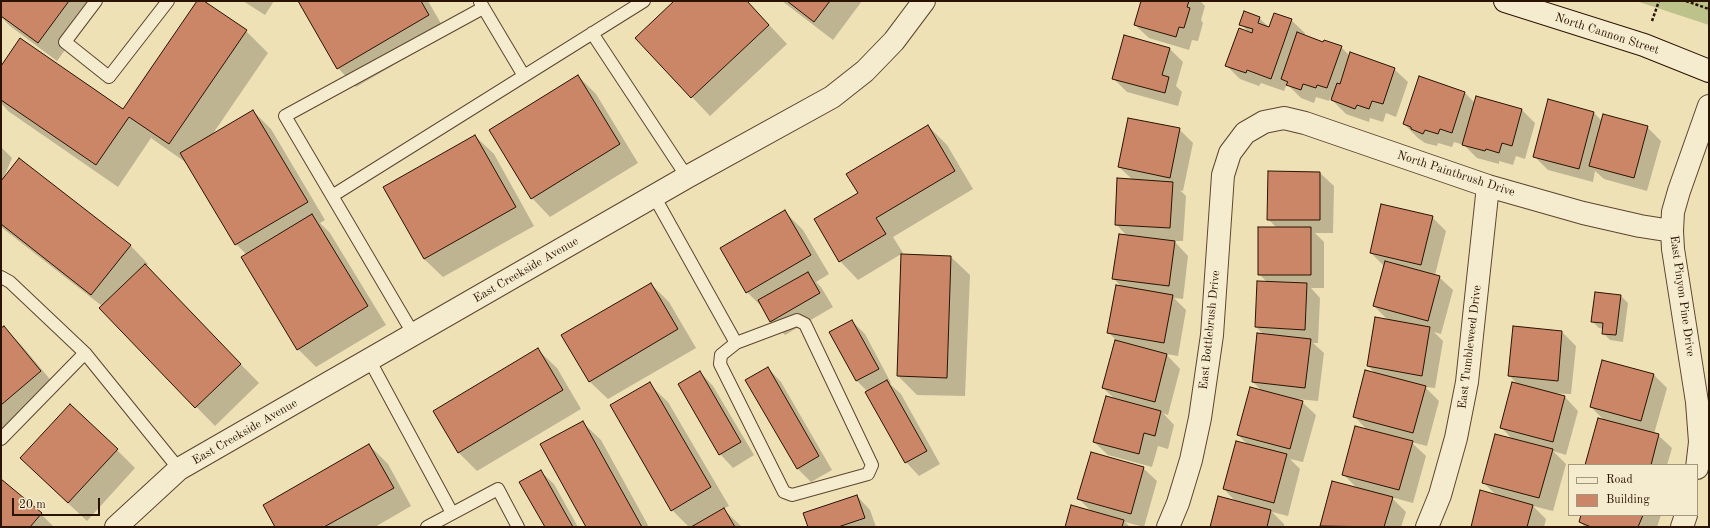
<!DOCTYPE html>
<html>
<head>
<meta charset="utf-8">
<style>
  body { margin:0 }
  #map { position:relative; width:1710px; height:528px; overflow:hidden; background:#efe1b6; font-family:"Old Standard TT",serif }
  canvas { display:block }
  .frame { position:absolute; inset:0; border:2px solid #2a1300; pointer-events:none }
  .legend { position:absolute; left:1568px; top:464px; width:130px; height:52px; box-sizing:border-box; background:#f5ecd0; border:1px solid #a4957d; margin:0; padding:5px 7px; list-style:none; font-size:12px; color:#2a1300 }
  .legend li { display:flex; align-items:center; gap:8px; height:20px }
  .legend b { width:20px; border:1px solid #a4957d }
  .scale { position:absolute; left:12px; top:498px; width:88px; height:18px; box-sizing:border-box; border:2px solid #2a1300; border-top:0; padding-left:5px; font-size:12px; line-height:14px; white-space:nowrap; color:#2a1300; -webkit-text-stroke:3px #f5ecd0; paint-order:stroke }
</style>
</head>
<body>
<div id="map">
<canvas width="1710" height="528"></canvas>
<div class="frame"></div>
<ul class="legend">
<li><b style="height:5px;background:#f5ecd0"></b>Road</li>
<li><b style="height:11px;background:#ca8667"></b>Building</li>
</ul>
<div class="scale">20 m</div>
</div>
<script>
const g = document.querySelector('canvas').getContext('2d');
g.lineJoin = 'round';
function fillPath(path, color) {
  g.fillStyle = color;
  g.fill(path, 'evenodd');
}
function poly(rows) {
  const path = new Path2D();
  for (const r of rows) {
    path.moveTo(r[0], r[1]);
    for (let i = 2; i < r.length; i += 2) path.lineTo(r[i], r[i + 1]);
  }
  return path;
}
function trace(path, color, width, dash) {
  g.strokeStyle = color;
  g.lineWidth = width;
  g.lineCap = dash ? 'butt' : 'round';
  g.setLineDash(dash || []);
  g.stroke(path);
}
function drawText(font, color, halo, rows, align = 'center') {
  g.font = font + ' "Old Standard TT",serif';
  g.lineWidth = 4;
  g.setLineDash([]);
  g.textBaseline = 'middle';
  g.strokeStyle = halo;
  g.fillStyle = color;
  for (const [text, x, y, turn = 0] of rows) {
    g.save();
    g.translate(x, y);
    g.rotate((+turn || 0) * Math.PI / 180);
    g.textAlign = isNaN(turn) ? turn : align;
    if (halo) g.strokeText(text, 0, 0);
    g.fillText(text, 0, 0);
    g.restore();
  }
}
fillPath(poly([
  [1636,1,1709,1,1709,25]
]), '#bdc28b');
fillPath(poly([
  [1,1,101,1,57,61,10,26,1,17],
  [198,1,202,1,246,31,268,53,212,135,253,111,271,129,325,220,320,223,330,233,386,325,316,367,298,349,247,255,236,244,188,164,151,138,118,187,8,111,1,103,1,68,124,111],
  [243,1,274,1,265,15],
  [299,1,428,1,447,34,356,87,338,68],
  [676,1,747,1,787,44,710,116,692,97],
  [782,1,862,1,833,40],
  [1142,1,1200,1,1205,6,1201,20,1203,23,1198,41,1192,40,1189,50,1149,38,1135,25],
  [1259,18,1270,28,1291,20,1305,33,1304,36,1341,47,1350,56,1394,69,1408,82,1396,117,1386,113,1383,122,1370,118,1369,122,1346,114,1330,98,1329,101,1316,97,1314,103,1301,98,1287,84,1284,91,1261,83,1259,86,1240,79,1227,66,1249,33,1241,24],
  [1170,49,1183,62,1176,86,1182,92,1178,106,1127,92,1113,78],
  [578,76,596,94,638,163,550,217,532,198],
  [1420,77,1465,93,1475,103,1477,97,1522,110,1535,123,1525,159,1516,156,1513,165,1499,161,1499,164,1477,158,1464,145,1454,142,1452,147,1438,143,1437,146,1425,143,1418,138,1404,124],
  [1549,101,1594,113,1602,121,1647,127,1661,141,1647,191,1604,179,1595,171,1593,182,1548,170,1534,156],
  [928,126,947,145,973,189,893,237,903,253,858,280,840,261,859,193],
  [1179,129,1193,143,1183,191,1180,190,1186,196,1183,241,1174,241,1188,256,1183,299,1174,298,1186,310,1178,356,1166,354,1180,369,1168,415,1163,413,1174,425,1168,449,1158,446,1152,467,1108,455,1094,442,1115,399,1103,388,1116,340,1108,332,1122,287,1113,278,1127,236,1116,224,1133,180,1119,167],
  [475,136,494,154,534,226,443,277,424,259],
  [1,147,12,158,4,177,130,245,148,264,146,267,259,383,215,426,100,308,102,306,1,227],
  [1269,172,1320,173,1334,186,1333,233,1315,233,1324,242,1324,288,1311,288,1320,298,1318,343,1313,343,1324,353,1318,401,1296,399,1296,400,1302,402,1316,415,1303,462,1290,459,1300,469,1288,516,1272,512,1284,524,1284,527,1211,527,1236,502,1224,489,1248,445,1238,435,1262,391,1253,382,1264,335,1256,327,1258,282,1267,282,1259,274,1277,228,1268,219],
  [785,212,803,230,829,274,816,282,821,287,833,307,785,335,771,321,766,311,747,292],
  [1432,217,1446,231,1435,275,1439,277,1453,290,1441,334,1434,332,1443,341,1435,388,1425,387,1439,401,1427,446,1411,442,1426,456,1413,503,1391,497,1406,512,1401,527,1322,527,1321,526,1358,489,1344,475,1368,431,1354,416,1376,374,1368,366,1389,321,1374,306,1385,267,1371,253],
  [902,255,951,257,970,275,965,396,917,395,898,376],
  [651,284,669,302,696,348,608,399,589,381],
  [1621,296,1628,303,1623,342,1610,340,1603,333,1603,329,1599,328,1592,321],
  [852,321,865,334,891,383,890,384,901,394,940,464,919,476,906,462,868,392,857,381,831,332],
  [4,327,22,346,59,390,5,435,1,431,1,329],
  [1514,327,1562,332,1576,346,1571,394,1548,393,1565,397,1578,411,1566,455,1553,451,1566,464,1553,511,1533,506,1546,519,1544,527,1472,527,1497,496,1484,483,1513,440,1501,427,1518,385,1509,375],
  [538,350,557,368,581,409,477,471,459,453,434,411],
  [768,368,781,382,832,470,811,482,798,469,746,381],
  [700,372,713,386,754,455,733,468,720,454],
  [1653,374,1667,388,1654,434,1658,435,1672,448,1667,465,1586,465,1604,420,1591,407],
  [649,384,668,402,729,506,723,509,742,527,689,527,672,510],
  [582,422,601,440,649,527,588,527],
  [369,445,388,464,411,506,375,527,276,527],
  [117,450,135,468,87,521,40,477],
  [1143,468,1157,481,1144,527,1125,522,1130,527,1066,527,1092,512,1079,499],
  [540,471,554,484,578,527,546,527],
  [1,480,41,514,54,527,1,527],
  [857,496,870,510,876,527,809,527],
  [1582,515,1661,515,1657,527,1585,527,1580,522]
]), '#0003');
const building = poly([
  [1,1,69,1,38,43,1,16,1,1],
  [197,1,204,1,247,30,169,144,129,117,96,165,1,100,1,66,20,38,123,109,197,1],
  [298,1,421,1,429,15,337,69,298,1],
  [674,1,747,1,769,25,691,98,635,38,674,1],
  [787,1,830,1,814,22,787,1],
  [1141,1,1189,1,1187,7,1190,8,1184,28,1179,27,1176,37,1134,25,1141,1],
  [1244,11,1260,17,1258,23,1269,27,1274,13,1292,19,1271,79,1247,70,1246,73,1225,66,1239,28,1252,33,1253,29,1239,25,1244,11],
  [1297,32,1323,42,1324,40,1342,46,1327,88,1317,85,1316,88,1303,84,1301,90,1286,85,1288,82,1281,79,1297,32],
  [1124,35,1170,48,1162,75,1169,77,1165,93,1112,79,1124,35],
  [1350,52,1395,68,1383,104,1372,101,1369,109,1357,105,1355,109,1331,100,1337,83,1340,84,1350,52],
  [578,75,620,144,531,199,489,130,578,75],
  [1419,76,1465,92,1452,133,1440,129,1438,134,1425,130,1423,134,1411,129,1411,127,1403,124,1419,76],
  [1476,96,1522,109,1512,146,1502,143,1499,153,1486,149,1485,151,1462,145,1476,96],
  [1548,99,1594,112,1579,169,1533,157,1548,99],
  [253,110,308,202,235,245,180,153,253,110],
  [1603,114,1648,126,1634,178,1589,166,1603,114],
  [1128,118,1180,128,1170,178,1118,167,1128,118],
  [928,125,955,171,876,218,886,234,839,262,814,219,858,193,846,174,928,125],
  [475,135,516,207,424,259,383,187,475,135],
  [19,158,131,245,91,295,1,224,1,181,19,158],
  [1268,171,1320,172,1320,220,1267,220,1268,171],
  [1117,178,1173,182,1170,228,1115,225,1117,178],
  [1381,204,1433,216,1421,265,1370,253,1381,204],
  [785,210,811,255,746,293,720,248,785,210],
  [312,214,368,306,297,350,241,257,312,214],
  [1258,227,1311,227,1311,275,1258,275,1258,227],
  [1119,234,1175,241,1169,286,1112,279,1119,234],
  [901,254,951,256,947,378,897,376,901,254],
  [1385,261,1440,276,1428,321,1373,306,1385,261],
  [145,264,241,364,195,408,99,308,145,264],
  [808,272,820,293,770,322,758,300,808,272],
  [1257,281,1307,283,1305,330,1255,327,1257,281],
  [651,283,678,329,589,382,561,335,651,283],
  [1116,285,1173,295,1164,343,1107,333,1116,285],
  [1595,292,1621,295,1616,335,1602,334,1603,323,1591,322,1595,292],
  [1375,317,1430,327,1422,376,1367,366,1375,317],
  [852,320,879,369,856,381,829,332,852,320],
  [4,326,41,371,1,405,1,328,4,326],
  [1513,326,1562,331,1558,381,1508,376,1513,326],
  [1257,333,1311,339,1305,388,1252,382,1257,333],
  [1115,340,1167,354,1155,402,1102,388,1115,340],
  [538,348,563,390,458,453,433,411,538,348],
  [1602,360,1654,374,1641,421,1590,407,1602,360],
  [768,367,819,456,797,469,745,380,768,367],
  [1365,370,1426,386,1413,433,1353,417,1365,370],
  [700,371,741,442,719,455,678,384,700,371],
  [887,380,927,451,905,463,865,392,887,380],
  [650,382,711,487,671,511,610,405,650,382],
  [1512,382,1565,396,1553,442,1500,428,1512,382],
  [1250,387,1303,401,1290,449,1237,435,1250,387],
  [1106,396,1161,411,1155,436,1144,433,1139,454,1093,442,1106,396],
  [70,404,118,449,68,503,20,458,70,404],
  [1598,418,1659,434,1651,465,1585,465,1598,418],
  [583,421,642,527,586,527,540,444,583,421],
  [1355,426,1413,441,1399,490,1342,475,1355,426],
  [1495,434,1553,449,1539,498,1482,483,1495,434],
  [1236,441,1287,454,1274,503,1223,489,1236,441],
  [369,444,394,488,324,527,275,527,263,505,369,444],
  [1091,452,1144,467,1131,514,1077,499,1091,452],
  [541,470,573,527,545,527,519,482,541,470],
  [1,479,42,513,30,527,1,527,1,479],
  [1332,481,1393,497,1384,527,1320,526,1332,481],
  [1480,490,1533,505,1527,527,1471,527,1480,490],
  [857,495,865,518,838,527,808,527,803,513,857,495],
  [1218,496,1271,510,1267,527,1210,527,1218,496],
  [1071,505,1124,520,1122,527,1065,527,1071,505],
  [724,508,735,527,691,527,724,508],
  [1581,515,1643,515,1638,527,1591,527,1579,522,1581,515]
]);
fillPath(building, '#ca8667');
trace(building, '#2a1300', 1);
const service = poly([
  [96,1,65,42,109,77,168,1],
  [480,2,524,76],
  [592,33,687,177],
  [332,196,644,1],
  [654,196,736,343,721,355,720,364,784,492,792,495,868,474,872,465,805,324,797,320,736,343],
  [1,277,10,282,85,353,179,469],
  [414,335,285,116,483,8],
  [370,361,452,513],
  [1,439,85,353],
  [427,527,498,489,518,527]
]);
const minor = poly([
  [1697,468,1700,442,1697,402,1673,249,1672,231,1673,212,1679,191,1709,106],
  [116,527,179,469,687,177,832,97,865,71,894,41,924,1],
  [1168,527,1178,503,1191,460,1200,418,1212,335,1223,175,1230,153,1245,133,1264,122,1284,118,1305,123,1488,186,1583,213,1640,226,1672,231],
  [1427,527,1440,495,1456,438,1467,382,1488,186],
  [1682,527,1686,515]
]);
const secondary = poly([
  [1505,1,1644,45,1709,71]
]);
trace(service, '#5b462e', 14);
trace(minor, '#5b462e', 24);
trace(secondary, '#2a1300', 24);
trace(poly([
  [1686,1,1709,9],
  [1652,21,1659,1]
]), '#2a1300', 2.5, [3, 2]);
trace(service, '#f5ecd0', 12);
trace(minor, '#f5ecd0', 22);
trace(secondary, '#f5ecd0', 22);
drawText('12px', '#2a1300', '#f5ecd0', [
  ["North Cannon Street",1607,34,18],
  ["North Paintbrush Drive",1456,174,18],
  ["East Creekside Avenue",526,270,-30],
  ["East Pinyon Pine Drive",1682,296,82],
  ["East Bottlebrush Drive",1210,330,-84],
  ["East Tumbleweed Drive",1470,347,-83],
  ["East Creekside Avenue",245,432,-30]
]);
</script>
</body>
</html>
